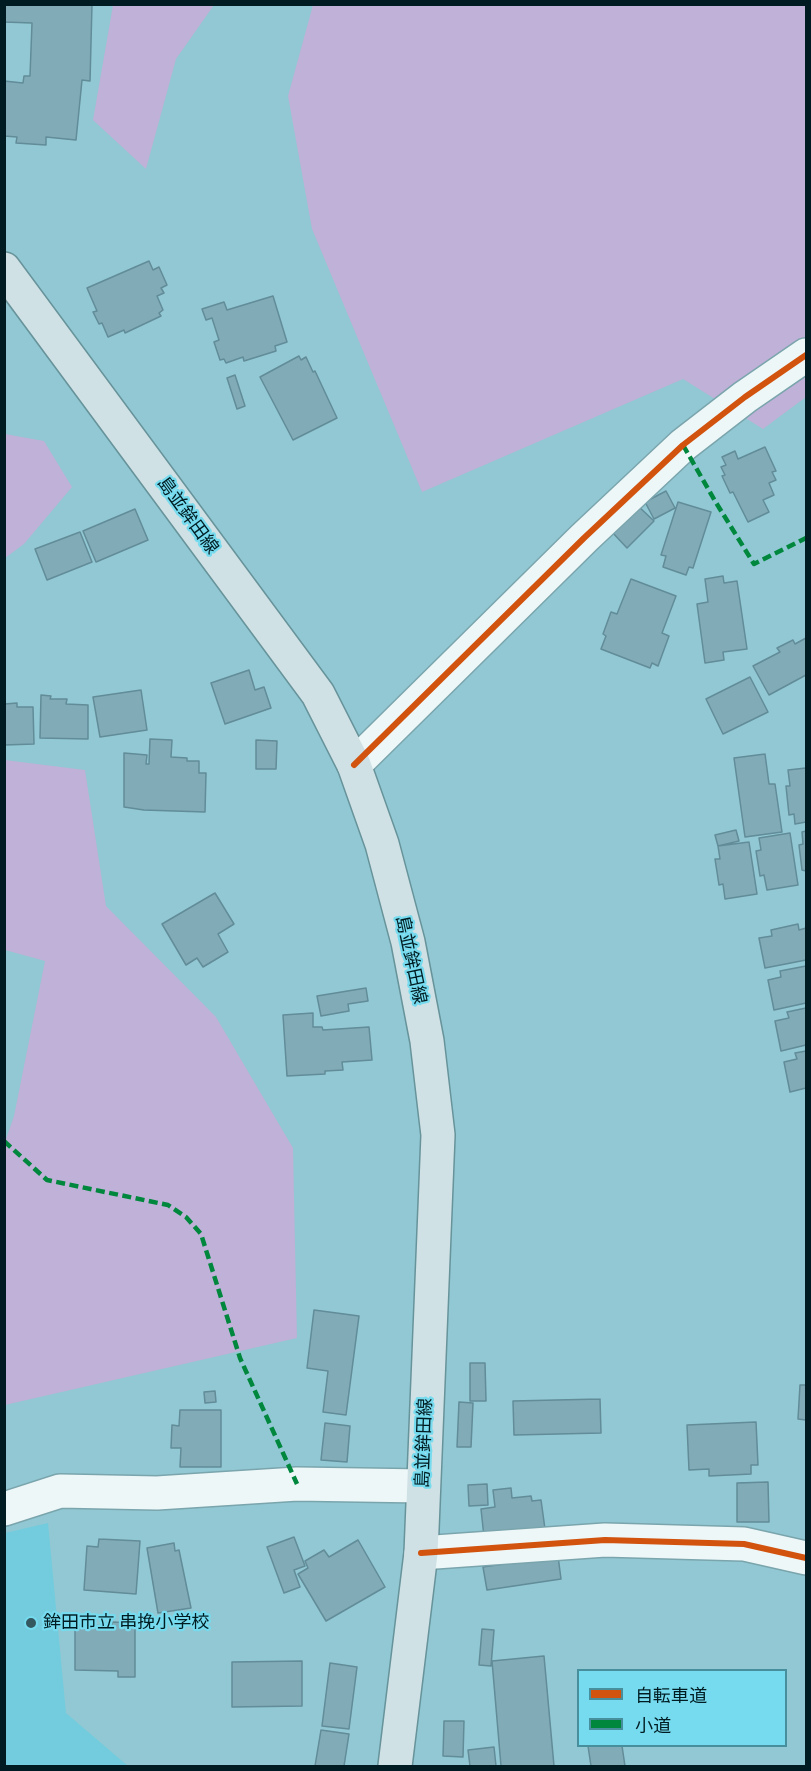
<!DOCTYPE html>
<html>
<head>
<meta charset="utf-8">
<style>
  body { margin:0 }
  #map { position:relative; width:811px; height:1771px; overflow:hidden; background:#91c8d3; font-family:"Roboto Condensed","Noto Sans JP",sans-serif }
  canvas { display:block }
  .frame { position:absolute; inset:0; border:6px solid #001c22; pointer-events:none }
  .legend { position:absolute; left:577px; top:1669px; width:210px; height:78px; box-sizing:border-box; background:#76dbee; border:2px solid #478f9c; margin:0; padding:8px 10px; list-style:none; font-size:18px; color:#001c22 }
  .legend li { display:flex; align-items:center; gap:12px; height:30px }
  .legend b { width:30px; border:2px solid #478f9c }
</style>
</head>
<body>
<div id="map">
<canvas width="811" height="1771"></canvas>
<div class="frame"></div>
<ul class="legend">
<li><b style="height:8px;background:#d1530e"></b>自転車道</li>
<li><b style="height:8px;background:#00873e"></b>小道</li>
</ul>
</div>
<script>
const g = document.querySelector('canvas').getContext('2d');
g.lineJoin = 'round';
function fillPath(path, color) {
  g.fillStyle = color;
  g.fill(path, 'evenodd');
}
function poly(rows) {
  const path = new Path2D();
  for (const r of rows) {
    path.moveTo(r[0], r[1]);
    for (let i = 2; i < r.length; i += 2) path.lineTo(r[i], r[i + 1]);
  }
  return path;
}
function trace(path, color, width, dash) {
  g.strokeStyle = color;
  g.lineWidth = width;
  g.lineCap = dash ? 'butt' : 'round';
  g.setLineDash(dash || []);
  g.stroke(path);
}
function drawText(font, color, halo, rows, align = 'center') {
  g.font = font + ' "Roboto Condensed","Noto Sans JP",sans-serif';
  g.lineWidth = 4.5;
  g.setLineDash([]);
  g.textBaseline = 'middle';
  g.strokeStyle = halo;
  g.fillStyle = color;
  for (const [text, x, y, turn = 0] of rows) {
    g.save();
    g.translate(x, y);
    g.rotate((+turn || 0) * Math.PI / 180);
    g.textAlign = isNaN(turn) ? turn : align;
    if (halo) g.strokeText(text, 0, 0);
    g.fillText(text, 0, 0);
    g.restore();
  }
}
fillPath(poly([
  [48,1523,66,1713,128,1766,5,1766,5,1533]
]), '#73ccdd');
fillPath(poly([
  [113,5,214,5,176,59,146,169,93,120],
  [313,5,806,5,806,397,763,429,683,379,422,492,312,229,288,96],
  [5,434,44,441,72,487,24,544,5,558],
  [5,760,85,770,106,906,216,1017,293,1148,297,1338,5,1405,5,1142,14,1116,45,961,5,950]
]), '#bfb1d7');
const building = poly([
  [4,4,92,4,90,81,82,80,76,140,46,137,46,145,16,143,17,137,4,136,4,81,23,83,24,76,30,76,32,23,4,22,4,4],
  [149,261,153,270,159,267,167,285,161,288,164,293,157,296,163,310,159,313,161,316,125,333,124,330,108,337,102,323,99,324,93,312,97,311,87,288,149,261],
  [273,296,287,342,275,346,276,351,244,361,243,357,226,363,224,359,220,360,214,342,219,340,212,318,206,320,202,309,224,302,227,310,273,296],
  [299,356,301,360,306,357,313,372,315,371,337,418,293,440,260,377,299,356],
  [235,375,245,406,237,409,227,378,235,375],
  [765,447,776,471,772,472,776,480,769,483,774,495,763,500,769,512,748,522,733,492,730,493,722,476,725,475,721,467,726,465,722,457,735,451,738,459,765,447],
  [666,491,675,508,654,519,645,502,666,491],
  [678,502,711,512,693,568,689,567,686,575,663,567,666,556,661,555,678,502],
  [637,505,654,521,627,548,611,531,637,505],
  [135,509,148,540,96,562,83,531,135,509],
  [80,532,92,562,47,580,35,549,80,532],
  [723,576,724,583,737,581,747,649,723,652,724,660,705,663,697,604,708,602,705,579,723,576],
  [631,579,676,596,662,633,669,636,658,666,652,663,650,668,601,649,606,636,603,634,611,612,617,614,631,579],
  [806,638,806,675,769,695,753,666,780,652,777,648,793,640,795,644,806,638],
  [249,670,255,690,264,687,271,708,225,724,211,683,249,670],
  [750,677,768,712,723,734,706,699,750,677],
  [141,690,147,730,100,737,93,697,141,690],
  [41,695,51,696,50,699,67,699,66,704,88,705,88,739,40,738,41,695],
  [17,703,17,707,33,707,34,744,4,745,5,704,17,703],
  [150,739,172,740,171,757,187,758,187,761,199,761,199,773,206,773,205,812,144,810,124,807,124,753,147,755,146,764,149,764,150,739],
  [256,740,277,741,276,769,256,769,256,740],
  [765,754,769,784,775,784,782,832,745,837,734,758,765,754],
  [806,768,806,822,795,824,794,814,789,815,786,786,790,786,788,770,806,768],
  [736,830,739,841,718,846,715,835,736,830],
  [806,831,806,871,802,870,799,845,803,844,802,832,806,831],
  [790,833,798,885,767,890,764,875,760,876,756,851,761,850,759,838,790,833],
  [749,842,757,894,725,899,723,884,719,885,715,859,720,859,718,846,749,842],
  [215,893,234,924,218,934,228,952,203,967,197,958,186,965,162,924,215,893],
  [798,924,799,930,806,928,806,960,765,968,759,938,772,936,771,930,798,924],
  [806,966,806,1003,774,1010,768,980,781,977,780,971,806,966],
  [366,988,368,1001,348,1004,349,1011,321,1016,317,996,366,988],
  [806,1008,806,1045,781,1051,775,1021,789,1018,787,1012,806,1008],
  [313,1013,313,1027,322,1027,323,1030,369,1027,372,1060,342,1062,343,1070,325,1071,325,1074,287,1076,283,1015,313,1013],
  [806,1051,806,1088,790,1092,784,1062,797,1059,795,1053,806,1051],
  [314,1310,359,1316,346,1415,323,1412,328,1371,307,1368,314,1310],
  [470,1363,485,1363,486,1401,470,1401,470,1363],
  [800,1385,806,1385,806,1420,798,1419,800,1385],
  [215,1391,216,1402,205,1403,204,1392,215,1391],
  [600,1399,601,1433,514,1435,513,1401,600,1399],
  [459,1402,473,1403,471,1447,457,1447,459,1402],
  [180,1410,221,1410,221,1467,180,1467,181,1448,171,1448,172,1425,179,1426,180,1410],
  [756,1422,758,1465,751,1465,751,1474,709,1476,709,1469,689,1470,687,1425,756,1422],
  [325,1423,350,1426,347,1462,321,1460,325,1423],
  [768,1482,769,1522,737,1522,737,1483,768,1482],
  [487,1484,488,1505,469,1506,468,1485,487,1484],
  [511,1488,512,1498,531,1496,532,1501,541,1500,545,1529,484,1537,481,1509,495,1507,493,1490,511,1488],
  [294,1537,305,1566,294,1570,300,1587,284,1593,267,1547,294,1537],
  [99,1539,140,1541,136,1594,84,1590,87,1546,98,1547,99,1539],
  [358,1540,385,1587,326,1621,298,1574,308,1568,305,1561,324,1550,329,1557,358,1540],
  [174,1543,175,1551,179,1550,191,1608,158,1613,147,1548,174,1543],
  [558,1556,561,1579,487,1590,483,1567,558,1556],
  [112,1622,135,1623,135,1677,118,1677,118,1671,75,1670,75,1625,112,1626,112,1622],
  [482,1629,494,1630,491,1666,479,1665,482,1629],
  [544,1656,554,1766,501,1766,492,1661,544,1656],
  [302,1661,302,1706,232,1707,232,1662,302,1661],
  [330,1663,357,1667,349,1729,322,1726,330,1663],
  [444,1721,464,1721,463,1757,443,1756,444,1721],
  [321,1730,349,1734,344,1766,315,1766,321,1730],
  [588,1746,622,1746,625,1766,591,1766,588,1746],
  [494,1747,496,1766,470,1766,468,1750,494,1747]
]);
fillPath(building, '#82abb8');
trace(building, '#618c98', 1.5);
const minor = poly([
  [354,765,584,538,683,445,745,397,806,355],
  [4,1509,60,1491,157,1493,297,1484,423,1486],
  [421,1553,605,1540,744,1544,806,1558]
]);
const major = poly([
  [4,269,318,694,354,765,382,844,408,942,427,1041,438,1135,421,1553,395,1766]
]);
trace(minor, '#7aa5ad', 36);
trace(major, '#67939b', 36);
trace(minor, '#eef7f8', 33);
trace(major, '#cfe1e4', 33);
trace(poly([
  [683,445,715,501,754,564,806,538],
  [4,1141,47,1180,168,1205,186,1217,201,1234,240,1358,297,1484]
]), '#00873e', 4.5, [9, 4.5]);
trace(poly([
  [354,765,584,538,683,445,745,397,806,355],
  [421,1553,605,1540,744,1544,806,1558]
]), '#d1530e', 6);
for (const [x, y, r, color] of [
  [31,1623,6,"#335860"]
]) {
  const dot = new Path2D();
  dot.arc(x, y, r, 0, 2 * Math.PI);
  g.fillStyle = color;
  g.fill(dot);
  trace(dot, '#76dbee', 2);
}
drawText('18px', '#001c22', '#76dbee', [
  ["島並鉾田線",187,516,54],
  ["島並鉾田線",410,960,78],
  ["島並鉾田線",425,1443,-88]
]);
drawText('18px', '#001c22', '#76dbee', [
  ["鉾田市立 串挽小学校",43,1623]
], 'left');
</script>
</body>
</html>
